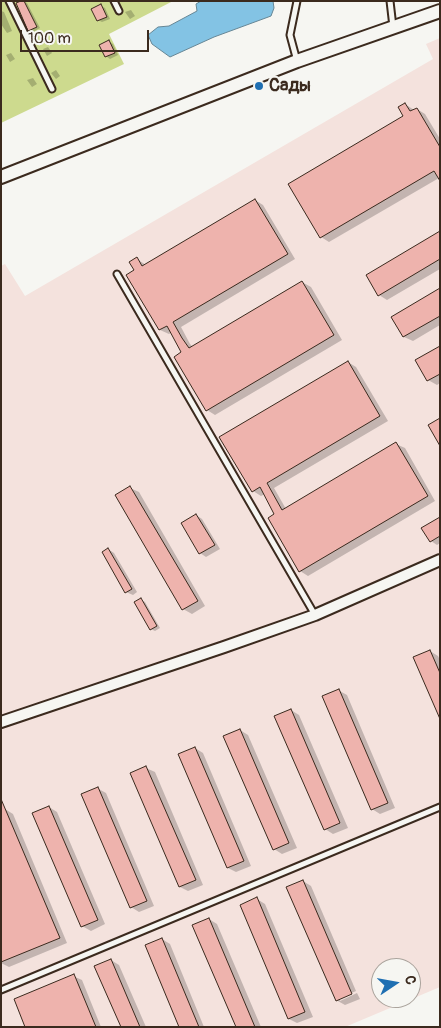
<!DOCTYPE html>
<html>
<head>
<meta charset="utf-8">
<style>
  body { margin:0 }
  #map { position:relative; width:441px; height:1028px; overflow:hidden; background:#f6f6f2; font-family:Pangolin,sans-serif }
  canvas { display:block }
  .frame { position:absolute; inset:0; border:2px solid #3b2a1e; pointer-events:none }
  .north { position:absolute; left:371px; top:958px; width:50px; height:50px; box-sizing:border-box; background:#f6f6f2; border:1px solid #aba49d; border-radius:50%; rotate:78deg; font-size:14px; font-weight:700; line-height:20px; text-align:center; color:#3b2a1e }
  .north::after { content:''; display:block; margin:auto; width:18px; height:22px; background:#1f6fb2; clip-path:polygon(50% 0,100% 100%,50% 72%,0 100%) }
  .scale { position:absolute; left:20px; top:30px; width:129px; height:22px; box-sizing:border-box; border:2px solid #3b2a1e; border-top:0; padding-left:6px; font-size:15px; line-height:18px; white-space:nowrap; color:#3b2a1e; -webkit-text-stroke:4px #f6f6f2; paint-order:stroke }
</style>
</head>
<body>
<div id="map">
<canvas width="441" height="1028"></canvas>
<div class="frame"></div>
<div class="north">С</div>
<div class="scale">100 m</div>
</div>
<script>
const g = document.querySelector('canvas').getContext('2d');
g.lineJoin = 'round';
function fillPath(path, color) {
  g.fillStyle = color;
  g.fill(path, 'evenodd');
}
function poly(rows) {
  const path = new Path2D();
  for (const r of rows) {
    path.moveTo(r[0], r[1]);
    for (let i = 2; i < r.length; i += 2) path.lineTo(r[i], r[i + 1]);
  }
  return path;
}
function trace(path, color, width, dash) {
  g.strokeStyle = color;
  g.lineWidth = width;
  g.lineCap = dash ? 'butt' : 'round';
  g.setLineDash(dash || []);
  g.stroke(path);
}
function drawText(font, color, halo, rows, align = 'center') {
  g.font = font + ' Pangolin,sans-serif';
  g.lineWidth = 4;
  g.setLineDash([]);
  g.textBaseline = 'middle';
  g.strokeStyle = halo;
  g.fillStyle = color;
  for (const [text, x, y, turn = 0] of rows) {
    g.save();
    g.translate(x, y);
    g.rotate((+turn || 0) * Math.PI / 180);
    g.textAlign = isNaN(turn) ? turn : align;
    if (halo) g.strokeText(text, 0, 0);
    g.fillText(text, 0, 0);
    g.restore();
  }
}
fillPath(poly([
  [440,38,440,987,345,1027,1,1027,1,266,5,264,25,296,433,59,426,44],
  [381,968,411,968,411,998,381,998]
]), '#f4e2dd');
fillPath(poly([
  [1,1,173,1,109,34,124,64,1,123]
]), '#cdda8e');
const water = poly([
  [201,1,273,1,274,8,271,16,214,37,170,57,152,44,148,35,158,27,169,26,197,11,196,4,201,1]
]);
fillPath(water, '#83c3e4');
trace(water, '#668695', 1);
fillPath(poly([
  [23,1,27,3,40,28,33,32,29,30],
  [101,6,105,8,110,19,102,22,98,20],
  [131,10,135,16,130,19,125,12],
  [1,11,4,12,12,31,7,33,1,24],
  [109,42,113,44,118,55,110,59,106,56],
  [48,47,52,53,47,56,43,49],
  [11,53,15,59,10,62,6,55],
  [56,70,60,76,56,79,51,73],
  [33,78,37,84,32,87,27,80],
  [405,104,414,110,417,109,425,114,440,139,440,179,439,178,329,242,321,237,290,184,405,116],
  [255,200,263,205,295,259,181,327,190,344,193,347,302,282,311,287,342,340,215,415,207,410,183,353,172,332,169,334,160,330,128,275,136,270,137,259,146,265],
  [440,233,440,269,387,300,379,295],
  [440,289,440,325,413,341,404,337,393,317],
  [440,347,440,383,437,385,428,380,417,361],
  [348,362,356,367,388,421,274,488,286,509,396,444,405,448,435,501,308,576,300,571,265,494,261,496,253,491],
  [130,488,139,492,205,606,192,614,183,609],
  [196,515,202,519,220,549,206,557,200,553],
  [440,519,440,543,437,545,431,541],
  [108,549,114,553,137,592,133,595,126,592],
  [141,600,145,602,160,628,155,631,151,629],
  [430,651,438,656,440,660,440,716],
  [338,690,347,695,395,808,380,814,372,809],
  [291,710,299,715,348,828,333,834,325,829],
  [240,730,248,735,297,848,282,854,274,849],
  [195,748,203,753,251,866,236,872,228,868],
  [146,768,155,772,203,885,188,891,180,887],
  [97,788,106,793,154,906,139,912,131,907],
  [49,807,57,812,105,924,91,931,82,926],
  [5,809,13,814,67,943,9,967,1,963,1,810],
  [303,881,311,886,356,991,340,998,340,1001,357,993,360,999,345,1005,336,1000],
  [257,899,265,904,313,1017,297,1023,289,1019],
  [209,919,217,924,261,1027,237,1027],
  [162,939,170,944,204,1027,180,1027],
  [111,960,119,965,146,1027,122,1027],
  [73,976,82,980,101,1027,26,1027]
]), '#0003');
const building = poly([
  [21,1,24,1,37,27,28,31,16,3,21,1],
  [101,4,107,17,97,21,91,9,101,4],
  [109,40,115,53,105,57,99,45,109,40],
  [405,103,410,111,417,108,440,147,440,181,434,171,320,238,288,184,403,116,398,107,405,103],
  [255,199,288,254,173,322,182,338,189,348,302,281,334,335,206,411,174,357,181,352,167,326,159,330,126,275,134,270,129,262,137,257,142,266,255,199],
  [440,231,440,259,378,296,366,275,440,231],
  [440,288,440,316,403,337,391,317,440,288],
  [440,346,440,374,427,381,415,360,440,346],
  [348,361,380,416,267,483,282,510,396,442,428,496,299,572,268,518,274,514,260,487,252,492,219,437,348,361],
  [440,418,440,446,428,425,440,418],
  [130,486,198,601,182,610,115,495,130,486],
  [196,514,215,545,199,554,181,523,196,514],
  [440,517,440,536,430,542,421,528,440,517],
  [108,548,132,589,125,593,102,552,108,548],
  [141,598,157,626,150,630,134,602,141,598],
  [430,650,440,673,440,719,413,657,430,650],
  [339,689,388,803,371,810,322,696,339,689],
  [291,709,340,823,324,830,274,716,291,709],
  [240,729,289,843,273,850,223,736,240,729],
  [195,747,244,861,227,868,178,754,195,747],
  [146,766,196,880,179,887,130,773,146,766],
  [98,787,147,901,130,908,81,794,98,787],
  [1,799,60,938,1,962,1,799],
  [49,806,98,920,81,927,32,813,49,806],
  [303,880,352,994,336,1001,286,887,303,880],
  [257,897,305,1012,288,1019,240,905,257,897],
  [209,918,255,1027,236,1027,192,925,209,918],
  [162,938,199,1027,179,1027,145,945,162,938],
  [111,959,140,1027,121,1027,94,966,111,959],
  [74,974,96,1027,25,1027,14,999,74,974]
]);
fillPath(building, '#eeb3ad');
trace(building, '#3b2a1e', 1);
const service = poly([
  [9,1,52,89],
  [114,1,119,11],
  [297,1,290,35,297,61],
  [390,1,393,27],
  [117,274,315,615],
  [1,990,440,807]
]);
const minor = poly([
  [1,722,224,647,315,615,440,560]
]);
const tertiary = poly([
  [1,177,297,61,440,11]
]);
trace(service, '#3b2a1e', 9);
trace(minor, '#3b2a1e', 14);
trace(tertiary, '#3b2a1e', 16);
trace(service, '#f6f6f2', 5);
trace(minor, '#f6f6f2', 10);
trace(tertiary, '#f6f6f2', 12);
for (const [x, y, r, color] of [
  [259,86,5,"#1f6fb2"]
]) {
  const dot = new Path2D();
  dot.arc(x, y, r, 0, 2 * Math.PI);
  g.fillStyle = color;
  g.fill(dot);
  trace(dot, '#f6f6f2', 2);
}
drawText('bold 18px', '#3b2a1e', '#f6f6f2', [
  ["Сады",269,86]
], 'left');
</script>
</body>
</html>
